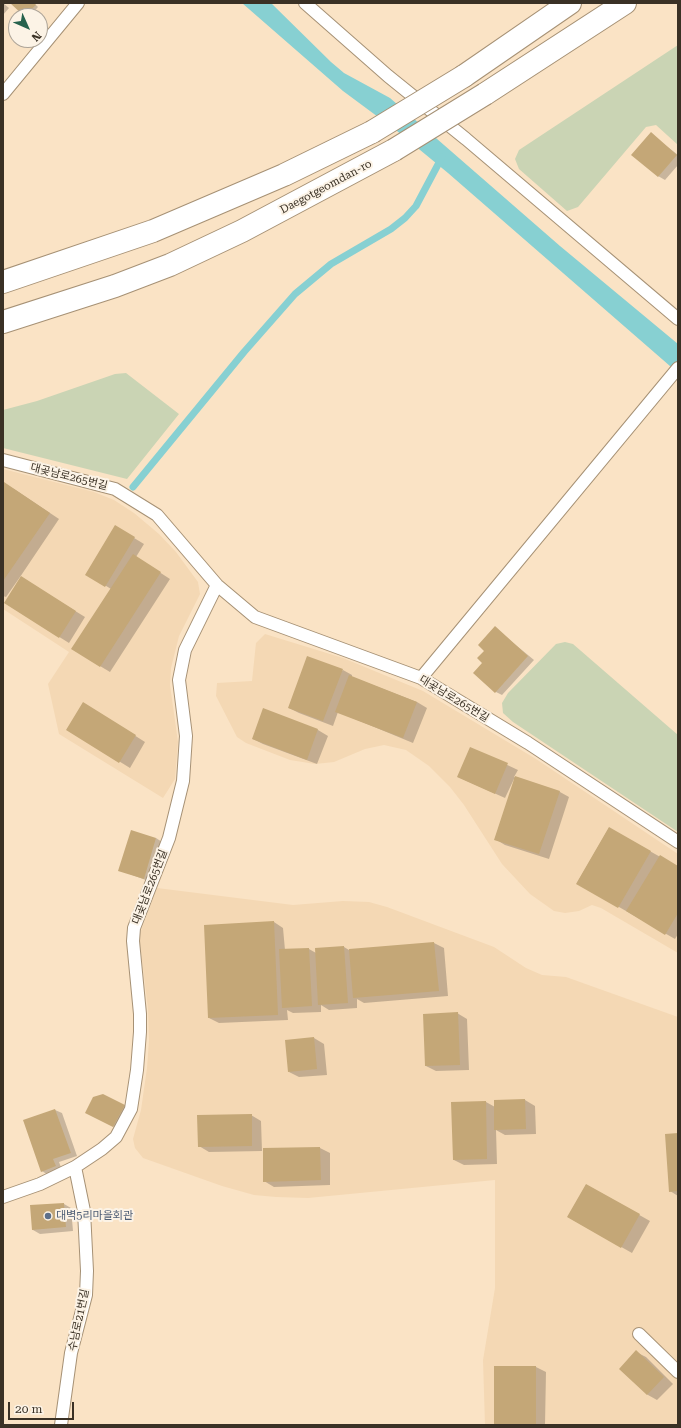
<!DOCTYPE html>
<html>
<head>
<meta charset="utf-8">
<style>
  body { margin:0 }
  #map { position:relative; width:681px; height:1428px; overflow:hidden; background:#fae3c5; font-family:"Roboto Serif",serif }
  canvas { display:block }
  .frame { position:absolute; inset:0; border:4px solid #3a3125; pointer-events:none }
  .north { position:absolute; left:8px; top:8px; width:40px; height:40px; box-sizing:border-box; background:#fcf3e6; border:1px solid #aea599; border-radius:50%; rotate:135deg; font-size:11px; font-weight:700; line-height:16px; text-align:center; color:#3a3125 }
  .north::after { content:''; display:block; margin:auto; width:14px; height:18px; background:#26624d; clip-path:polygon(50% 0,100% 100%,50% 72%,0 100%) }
  .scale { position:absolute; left:8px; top:1402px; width:66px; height:18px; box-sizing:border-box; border:2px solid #3a3125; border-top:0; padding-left:5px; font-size:12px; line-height:14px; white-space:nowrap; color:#3a3125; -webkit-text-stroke:3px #fcf3e6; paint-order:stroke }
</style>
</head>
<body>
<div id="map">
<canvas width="681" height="1428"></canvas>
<div class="frame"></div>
<div class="north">N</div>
<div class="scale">20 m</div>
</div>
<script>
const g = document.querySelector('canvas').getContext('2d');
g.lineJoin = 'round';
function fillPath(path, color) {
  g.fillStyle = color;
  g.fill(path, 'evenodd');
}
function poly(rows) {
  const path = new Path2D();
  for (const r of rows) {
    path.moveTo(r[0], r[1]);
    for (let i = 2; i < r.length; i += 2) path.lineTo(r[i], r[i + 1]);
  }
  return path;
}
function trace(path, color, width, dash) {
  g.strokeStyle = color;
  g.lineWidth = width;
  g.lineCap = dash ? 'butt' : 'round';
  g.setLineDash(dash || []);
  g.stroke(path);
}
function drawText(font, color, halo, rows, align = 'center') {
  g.font = font + ' "Roboto Serif","Noto Sans KR",serif';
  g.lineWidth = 4;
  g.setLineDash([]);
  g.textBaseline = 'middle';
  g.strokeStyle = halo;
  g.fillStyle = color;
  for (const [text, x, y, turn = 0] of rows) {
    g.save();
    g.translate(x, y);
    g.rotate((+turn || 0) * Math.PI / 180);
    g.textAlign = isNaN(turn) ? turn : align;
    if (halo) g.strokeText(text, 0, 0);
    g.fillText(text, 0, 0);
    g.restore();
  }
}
fillPath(poly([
  [3,469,94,492,114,500,134,513,159,534,176,552,198,582,200,594,179,636,171,668,170,685,178,742,175,779,163,798,59,734,48,684,69,652,3,609],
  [265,634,343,658,423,691,536,759,678,854,678,953,601,908,592,905,579,911,565,913,554,911,530,894,502,864,464,805,450,787,429,766,406,750,384,745,365,749,334,762,315,764,290,760,246,743,237,737,216,696,217,683,252,681,256,643],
  [157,888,293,905,343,901,369,902,387,907,494,947,526,968,542,975,566,977,678,1017,678,1425,485,1425,483,1360,495,1288,495,1180,308,1198,276,1197,254,1195,222,1186,143,1158,135,1148,133,1139,141,1110,147,1068,149,1040,148,1009,139,936]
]), '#f4d8b4');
fillPath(poly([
  [678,45,678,145,656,125,646,127,578,207,567,211,519,169,515,159,519,150],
  [126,373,179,414,127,479,3,448,3,410,37,401,115,374],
  [565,642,573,644,678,735,678,832,513,722,503,713,502,703,508,693,556,644]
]), '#cad4b4');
fillPath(poly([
  [242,3,271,3,331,62,344,73,390,98,560,246,678,344,678,373,448,173,397,131,343,91]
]), '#87d0d2');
fillPath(poly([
  [3,3,9,8,3,15],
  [12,3,34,3,38,7,30,16,25,16],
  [651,134,678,155,678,165,665,180,658,176],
  [3,485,14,489,59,519,20,577,85,617,69,643,5,603,21,578,20,577,6,597,3,596],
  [116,527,144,544,136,557,170,579,110,672,100,666,111,589,87,574],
  [495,628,534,660,502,695,496,692,483,663,485,651],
  [343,670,352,675,352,677,417,702,427,708,413,743,338,712,333,726,299,713,289,708],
  [93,709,145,742,130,768,67,729],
  [264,710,318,730,328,736,317,764,263,744,253,739],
  [471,748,518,770,514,777,560,792,569,797,549,859,505,845,495,839,515,779,514,779,505,798,458,777],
  [609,828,678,867,678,934,675,939,577,883],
  [156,838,162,842,151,882,119,870],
  [274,922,283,928,285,950,309,949,316,953,316,949,344,947,349,950,434,943,444,948,448,996,364,1003,357,999,357,1008,329,1010,321,1005,321,1012,293,1013,287,1010,288,1020,219,1023,209,1018],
  [457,1013,467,1019,469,1070,436,1071,426,1066],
  [314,1038,324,1044,327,1075,299,1077,289,1072],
  [525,1100,535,1106,536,1134,505,1135,496,1130,497,1164,464,1165,454,1160,486,1102,495,1107],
  [124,1105,131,1109,120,1130,93,1116],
  [55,1110,62,1113,77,1156,59,1162,62,1170,48,1175,42,1171,24,1121],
  [251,1115,261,1121,262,1151,209,1152,199,1146],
  [678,1134,678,1196,670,1191],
  [320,1148,330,1153,330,1185,274,1187,264,1181],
  [586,1185,650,1221,632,1253,568,1217],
  [64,1204,71,1208,73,1231,40,1234,33,1230,32,1206],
  [636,1352,646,1357,673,1384,657,1400,648,1395,620,1369],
  [536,1367,546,1372,545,1425,495,1425]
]), '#0003');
trace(poly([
  [133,487,244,352,295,294,331,264,391,229,405,218,416,206,442,157]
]), '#87d0d2', 7);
fillPath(poly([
  [10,3,34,3,36,5,24,16],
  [651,132,677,155,658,177,631,155],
  [4,482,50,513,3,581,3,483],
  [115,525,135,537,105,587,85,575],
  [133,554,161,572,100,667,71,649],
  [21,576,76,611,59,638,4,603],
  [495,626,528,656,495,693,473,673,482,663,477,658,484,651,478,645],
  [307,656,343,669,323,721,288,708],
  [349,675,417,702,403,738,335,712],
  [83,702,136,735,119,763,66,730],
  [263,708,318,729,307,760,252,739],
  [470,747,508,763,495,794,457,777],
  [515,776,560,791,539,854,494,840],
  [609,827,651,851,618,908,576,884],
  [131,830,156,838,144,879,118,871],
  [660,855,678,866,678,913,665,935,626,911],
  [274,921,278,1015,208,1018,204,925],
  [434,942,439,991,353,998,349,949],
  [344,946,348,1003,318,1005,315,948],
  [309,948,312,1006,282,1008,279,949],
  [458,1012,460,1065,425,1066,423,1014],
  [314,1037,317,1069,288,1072,285,1040],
  [103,1094,125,1105,113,1127,85,1113,93,1097],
  [525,1099,526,1129,494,1130,494,1100],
  [486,1101,487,1159,453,1160,451,1102],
  [55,1109,71,1153,53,1159,56,1166,41,1172,23,1120],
  [252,1114,252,1146,198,1147,197,1115],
  [678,1133,678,1191,669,1192,665,1134],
  [320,1147,321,1180,263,1182,263,1148],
  [586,1184,640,1214,621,1248,567,1217],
  [64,1203,66,1227,32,1230,30,1205],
  [636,1350,664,1377,647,1395,619,1369],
  [494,1366,536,1366,536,1425,494,1425]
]), '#c4a777');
const lane = poly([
  [305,3,388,76,466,139,678,319],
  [3,94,78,3],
  [3,460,115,489,157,515,217,585,255,617,421,678,528,743,678,842],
  [421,678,678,368],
  [3,1197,40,1184,75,1167,102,1149,116,1137,131,1109,137,1070,140,1032,140,1014,133,941,134,928,169,838,183,781,186,736,179,680,185,650,217,585],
  [639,1334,678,1372],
  [61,1425,71,1353,86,1295,87,1271,84,1211,75,1167]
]);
const secondary = poly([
  [464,76,570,3],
  [485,94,625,3],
  [3,282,153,231,284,175,372,132],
  [3,322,115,286,170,265,242,231,394,150]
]);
trace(lane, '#a69175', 14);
trace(secondary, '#a69175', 24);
trace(lane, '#fff', 12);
trace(secondary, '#fff', 22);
const secondaryBridge = poly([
  [372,132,464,76],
  [394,150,485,94]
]);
trace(secondaryBridge, '#a69175', 24, []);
trace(secondaryBridge, '#fff', 22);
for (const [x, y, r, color] of [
  [48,1216,4,"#5c6f8a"]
]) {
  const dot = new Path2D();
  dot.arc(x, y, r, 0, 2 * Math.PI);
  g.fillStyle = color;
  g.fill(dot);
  trace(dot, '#fcf3e6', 1.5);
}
drawText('11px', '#3a3125', '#fcf3e6', [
  ["Daegotgeomdan-ro",326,187,-28],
  ["대곶남로265번길",69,477,14],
  ["대곶남로265번길",454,699,31],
  ["대곶남로265번길",150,887,-69],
  ["수남로21번길",79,1320,-78]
]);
drawText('11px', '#4e5e75', '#fcf3e6', [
  ["대벽5리마을회관",56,1216]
], 'left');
</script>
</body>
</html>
